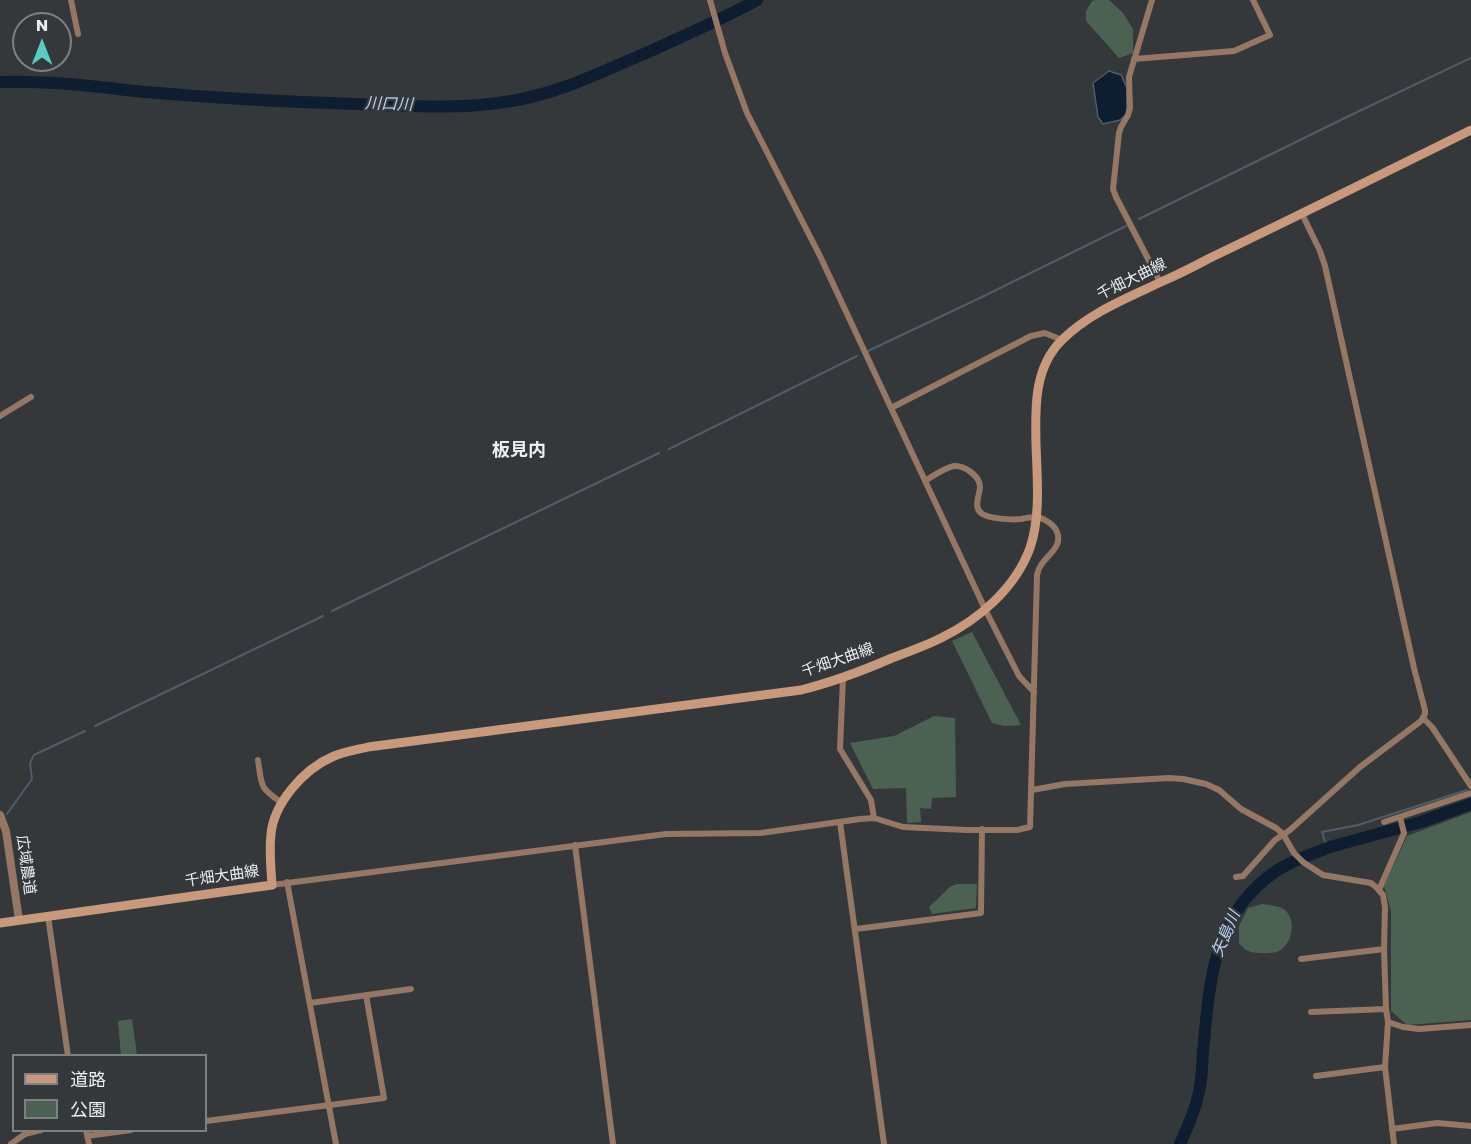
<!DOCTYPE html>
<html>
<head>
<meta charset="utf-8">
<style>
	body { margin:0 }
	#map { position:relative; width:1471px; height:1144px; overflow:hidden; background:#35383b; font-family:Poppins,"Noto Sans JP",sans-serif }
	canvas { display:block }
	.legend { position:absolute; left:12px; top:1054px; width:195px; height:78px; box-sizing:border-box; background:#35383b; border:2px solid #7e8183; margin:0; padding:8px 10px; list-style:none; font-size:18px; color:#eceef0 }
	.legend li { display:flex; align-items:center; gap:12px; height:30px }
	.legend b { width:30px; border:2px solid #7e8183 }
	.north { position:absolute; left:12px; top:12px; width:60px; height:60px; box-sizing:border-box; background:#35383b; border:2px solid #7e8183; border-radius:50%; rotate:0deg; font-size:16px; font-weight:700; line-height:24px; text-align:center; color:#eceef0 }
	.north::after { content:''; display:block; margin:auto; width:21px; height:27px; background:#56cec3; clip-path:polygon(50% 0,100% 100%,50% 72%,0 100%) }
</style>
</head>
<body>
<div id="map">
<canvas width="1471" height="1144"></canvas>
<ul class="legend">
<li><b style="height:8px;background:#c9997c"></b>道路</li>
<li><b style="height:16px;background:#4b6252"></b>公園</li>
</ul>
<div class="north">N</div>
</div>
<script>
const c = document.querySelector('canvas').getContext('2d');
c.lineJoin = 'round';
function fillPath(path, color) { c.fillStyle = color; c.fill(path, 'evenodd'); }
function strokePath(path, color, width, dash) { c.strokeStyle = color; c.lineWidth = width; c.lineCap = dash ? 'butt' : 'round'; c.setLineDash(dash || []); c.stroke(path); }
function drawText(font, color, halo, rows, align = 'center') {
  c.font = font + ' Poppins,"Noto Sans JP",sans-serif'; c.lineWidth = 4.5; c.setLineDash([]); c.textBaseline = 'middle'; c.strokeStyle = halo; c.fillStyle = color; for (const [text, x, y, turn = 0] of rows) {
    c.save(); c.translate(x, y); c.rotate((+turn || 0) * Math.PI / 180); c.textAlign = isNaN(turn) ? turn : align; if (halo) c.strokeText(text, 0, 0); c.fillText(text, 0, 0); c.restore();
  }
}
fillPath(new Path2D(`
	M1096 0H1109L1123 13 1133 29V53L1119 58 1086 21V11L1092 1Z
	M972 632 1021 725 1004 726 992 723 952 641Z
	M934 716 955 718 956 797 932 798 931 809 920 808 921 822 907 823 906 788 873 789 850 743 894 736Z
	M1471 812V1020L1407 1025 1391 1011V911L1384 886 1407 836Z
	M957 884H977L976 908 932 914 929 907 951 886Z
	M1262 904C1269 905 1280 906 1285 910 1296 920 1293 940 1282 949 1276 955 1253 954 1246 950 1243 948 1241 945 1239 943V926L1248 908Z
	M132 1019 137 1055H121L118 1021Z`), '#4b6252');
const water = new Path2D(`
	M1109 71 1121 75 1127 88V114L1120 120 1103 124 1098 117 1093 83Z`);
fillPath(water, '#0f1d31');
strokePath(water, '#515c6a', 1.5);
strokePath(new Path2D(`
	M1139 219 1353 114 1471 58
	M868 351 984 296 1128 225
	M669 449 857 356
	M332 611 659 453
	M95 726 323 616
	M7 814 32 779 30 763 34 755 85 731
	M1330 847 1325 842 1322 832 1358 825 1467 790`), '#515c6a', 2);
strokePath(new Path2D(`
	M0 82C48 80 97 87 145 92 215 98 286 102 357 104 408 106 460 110 511 101 556 94 597 74 639 56 679 38 719 21 757 0
	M1180 1144C1188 1127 1195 1111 1199 1092 1202 1079 1202 1065 1203 1051 1210 981 1212 915 1276 871 1289 862 1315 853 1330 847L1421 822 1471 804`), '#0f1d31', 12);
strokePath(new Path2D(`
	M71 0 78 34
	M710 0 725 53 747 113 820 256 985 609 1019 676 1034 692
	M1152 0 1129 77 1130 108 1128 115 1121 127 1119 133 1113 189 1116 197 1160 282
	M1134 59 1234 51 1270 35 1253 0
	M891 408 1031 336 1045 333 1062 340
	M0 416 31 397
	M843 678 840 749 871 800 874 818
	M1423 718 1432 727 1471 786
	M258 760C262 787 259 787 282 803
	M1032 790 1065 784 1169 778 1183 779 1206 784 1219 790 1241 809 1276 828 1283 834 1294 853 1303 862 1323 875 1371 883 1377 888 1383 895 1385 907 1384 949 1386 1009 1388 1022 1385 1067 1394 1144
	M840 822 884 1144
	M1384 822 1471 793
	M575 845 613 1144
	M1236 877 1243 876 1275 840 1290 830 1360 767 1421 721 1425 714V710L1414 668 1325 266 1320 251 1302 214
	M287 882 336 1144
	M272 885 666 834 761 833 860 819 874 818 903 827 967 830H1017L1030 827 1037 575C1038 573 1038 569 1040 567 1046 555 1063 548 1057 532 1054 524 1042 517 1035 517 1031 517 1026 518 1021 519 1012 520 988 519 981 513 973 507 980 494 980 487 980 476 964 465 954 466 944 468 933 476 925 481
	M1379 890 1404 833 1400 817
	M48 916 68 1056
	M856 929 981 913 982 829
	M1301 959 1384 949
	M310 1003 411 989
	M1311 1012 1386 1009
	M1388 1022 1403 1027 1419 1029 1471 1025
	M1316 1076 1385 1067
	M206 1121 384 1098 366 995
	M1392 1129 1437 1123 1471 1126
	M86 1130 89 1144
	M87 1136 131 1130
	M11 1144 25 1134 41 1130`), '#957764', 6);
strokePath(new Path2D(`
	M0 815 6 831 19 920`), '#957764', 8);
strokePath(new Path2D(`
	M0 923 272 885C271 868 269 851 271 834 274 803 304 769 332 757 343 752 356 750 368 747L801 690C833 682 862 671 892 658 908 652 925 646 941 638 978 620 1015 589 1030 548 1041 515 1037 478 1036 444 1035 408 1034 367 1062 340 1089 313 1127 298 1161 282 1177 275 1193 267 1208 259 1296 217 1384 173 1471 130`), '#c9997c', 9);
drawText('15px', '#eceef0', '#35383b', [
	["千畑大曲線",1132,280,-26],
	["千畑大曲線",838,661,-19],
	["広域農道",25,865,82],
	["千畑大曲線",222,877,-8]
]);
drawText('italic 16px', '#b9d2f8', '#35383b', [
	["川口川",389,105,2],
	["矢島川",1227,934,-67]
]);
drawText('bold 18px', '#eceef0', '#35383b', [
	["板見内",519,451]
]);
</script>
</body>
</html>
